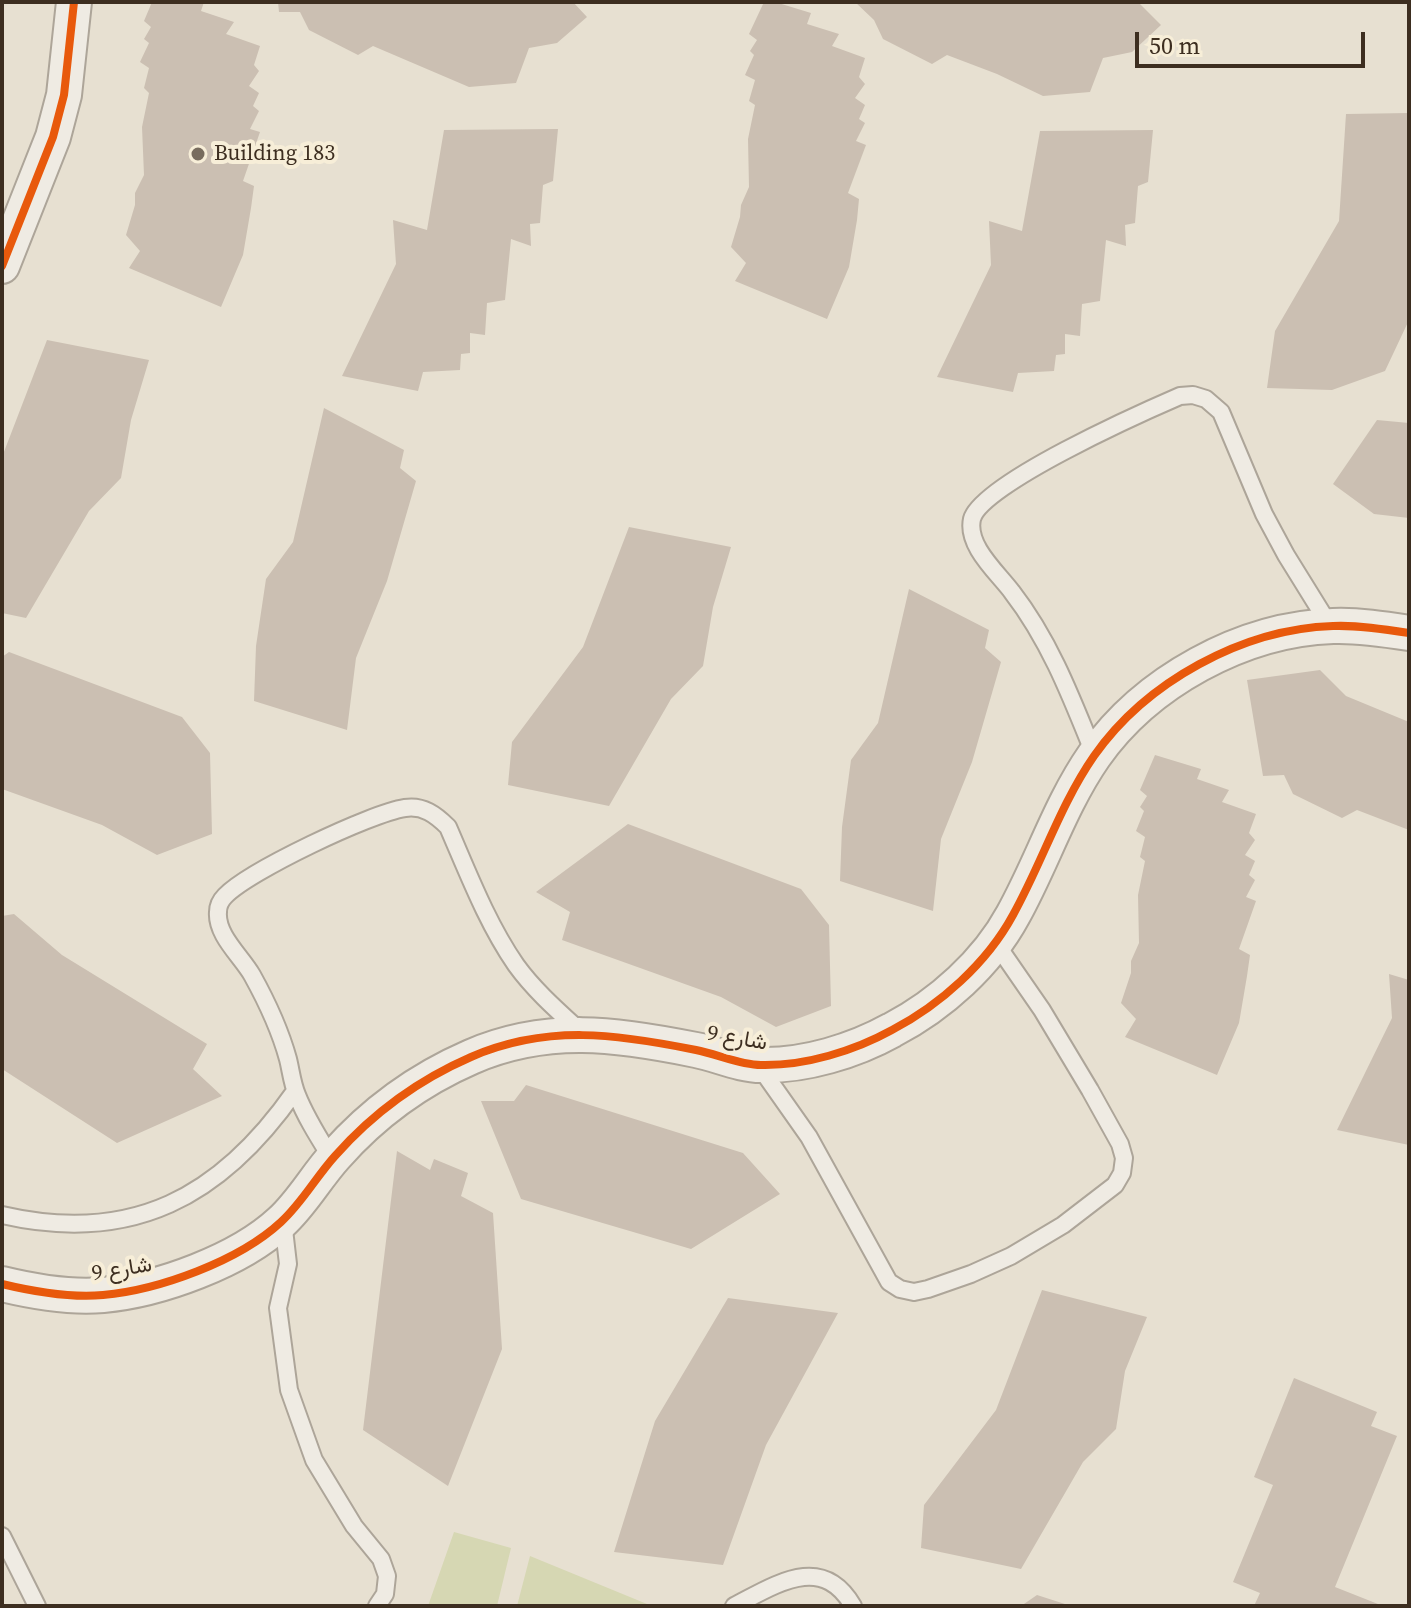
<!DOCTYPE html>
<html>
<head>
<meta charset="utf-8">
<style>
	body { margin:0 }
	#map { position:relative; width:1411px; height:1608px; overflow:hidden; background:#e7e0d1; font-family:"Source Serif 4",serif }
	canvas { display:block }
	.frame { position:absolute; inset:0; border:4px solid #3d2e20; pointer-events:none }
	.scale { position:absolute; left:1135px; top:32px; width:230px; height:36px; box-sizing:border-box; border:4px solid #3d2e20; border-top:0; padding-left:10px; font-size:24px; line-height:28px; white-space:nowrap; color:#3d2e20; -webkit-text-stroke:6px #f7eed8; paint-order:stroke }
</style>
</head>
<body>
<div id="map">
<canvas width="1411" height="1608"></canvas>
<div class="frame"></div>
<div class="scale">50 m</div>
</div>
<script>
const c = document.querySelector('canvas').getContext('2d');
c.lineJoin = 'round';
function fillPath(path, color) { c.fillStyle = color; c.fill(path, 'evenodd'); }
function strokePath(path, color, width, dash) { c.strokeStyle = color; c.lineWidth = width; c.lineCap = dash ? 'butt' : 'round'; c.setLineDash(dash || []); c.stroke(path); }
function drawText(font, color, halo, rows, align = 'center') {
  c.font = font + ' "Source Serif 4",Vazirmatn,serif'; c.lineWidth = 8; c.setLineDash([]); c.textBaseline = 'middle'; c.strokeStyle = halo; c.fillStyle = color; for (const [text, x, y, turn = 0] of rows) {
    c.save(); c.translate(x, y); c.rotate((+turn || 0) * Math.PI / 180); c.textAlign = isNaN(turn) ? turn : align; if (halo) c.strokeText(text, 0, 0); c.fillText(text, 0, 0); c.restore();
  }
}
fillPath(new Path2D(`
	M454 1532 511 1548 497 1606H428Z
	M530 1556 647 1604 517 1606Z`), '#d6d7b3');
fillPath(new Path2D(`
	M152 2H204L201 11 234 22 226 34 260 46 254 65 259 71 249 86 259 93 253 106 259 111 250 129 260 132 243 181 254 186 251 208 243 255 221 307 129 268 140 251 126 235 135 205V193L144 175 142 127 149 93 144 88 149 68 140 62 149 43 144 39 151 27 144 21Z
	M278 2H573L587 17 557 43 529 48 516 83 469 87 373 46 358 55 309 30 300 12H279Z
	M764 2H775L811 13 807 24 839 34 832 46 865 58 859 77 865 84 855 98 865 105 859 119 865 123 856 141 866 145 848 193 859 199 857 220 849 267 827 319 735 281 746 263 731 247 740 217 741 205 749 187 748 139 755 105 749 101 755 80 745 75 754 55 750 51 757 40 749 34Z
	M855 2H1138L1161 25 1132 52 1103 58 1090 92 1043 96 997 74 947 55 932 64 883 39 874 20Z
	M1409 113V320L1385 371 1332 390 1267 388 1275 331 1339 221 1346 114Z
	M558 129 553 181 543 185 540 223 530 224 531 246 511 239 505 300 487 303 485 335 470 333V353L461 354 460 370 423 372 418 391 342 376 396 264 393 220 427 230 444 130Z
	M1153 130 1148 182 1138 186 1135 223 1125 225 1126 246 1106 240 1100 301 1082 304 1080 336 1065 334V354L1056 355 1054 371 1018 373 1013 392 937 377 991 265 989 221 1022 231 1040 131Z
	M47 340 149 360 131 420 121 478 89 511 26 618 2 613V457Z
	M324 408 404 450 400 468 416 481 387 581 356 658 347 730 254 701 256 646 266 579 293 542Z
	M1377 420 1409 423V518L1374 514 1333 484Z
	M629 527 731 547 713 607 703 666 671 699 609 806 508 785 512 742 583 647Z
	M909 589 989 630 985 648 1001 662 972 762 941 839 933 911 840 881 842 827 851 760 878 723Z
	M9 652 182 717 210 753 212 834 157 855 102 825 2 789V657Z
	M1320 670 1346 696 1409 722V830L1357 810 1342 818 1293 794 1284 775 1263 776 1247 680Z
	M1155 755 1201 769 1197 779 1229 790 1222 802 1256 814 1249 833 1255 840 1245 855 1255 861 1249 875 1255 880 1246 897 1256 901 1239 949 1250 955 1247 976 1239 1023 1217 1075 1125 1037 1136 1019 1121 1003 1131 973V961L1139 943 1138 895 1145 861 1140 857 1145 837 1136 831 1144 811 1140 807 1147 796 1140 790Z
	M628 824 801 889 829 925 831 1006 776 1027 721 997 562 940 570 912 536 892Z
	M14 914 62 955 207 1044 193 1069 222 1096 117 1143 2 1069V916Z
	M1389 974 1409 980V1145L1337 1130 1392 1018Z
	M526 1085 743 1153 780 1194 691 1249 521 1199 481 1101H514Z
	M397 1151 430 1170 434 1159 468 1173 461 1196 493 1213 502 1349 448 1486 363 1430Z
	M1042 1290 1147 1317 1125 1371 1116 1429 1083 1462 1021 1569 921 1548 924 1505 996 1410Z
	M728 1298 838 1313 766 1445 723 1565 614 1552 655 1421Z
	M1294 1378 1377 1412 1371 1426 1397 1436 1335 1587 1383 1606H1254L1260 1593 1233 1582 1273 1485 1254 1477Z
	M1037 1595 1068 1605V1606H1021Z`), '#cbbfb2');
const lane = new Path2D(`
	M1095 756C1072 699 1050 641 1012 592 998 573 966 546 972 519 981 484 1143 412 1180 396L1193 395 1206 399 1221 412 1264 514 1286 555 1330 626
	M759 1066 809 1137 889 1282 900 1289 914 1292 928 1289 971 1274 1011 1256 1063 1225 1115 1185 1122 1173 1124 1158 1120 1144 1090 1090 1042 1010 995 942
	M332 1159C319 1138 306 1118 297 1095 292 1083 291 1071 288 1059 280 1030 267 1002 252 975 241 956 216 935 218 912 218 906 221 900 225 896 249 871 371 813 405 808 423 805 436 815 448 827 468 873 487 923 516 965 534 990 558 1011 581 1032
	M2 1215C132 1245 221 1197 295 1091
	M283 1221 288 1264 278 1308 289 1390 314 1460 354 1526 381 1559 387 1576 385 1594 377 1606
	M2 1536 37 1606
	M734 1606C777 1584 822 1553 853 1606`);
const street = new Path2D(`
	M2 266 53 137 64 95 74 2
	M2 1284C35 1292 69 1298 103 1295 159 1290 239 1261 281 1222 302 1203 316 1177 335 1156 373 1113 418 1080 471 1057 547 1024 617 1034 696 1050 717 1054 740 1065 761 1065 805 1066 854 1051 892 1030 940 1005 987 963 1013 915 1042 863 1060 805 1094 756 1146 682 1242 629 1333 626 1358 625 1384 629 1409 633`);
strokePath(lane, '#ada599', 20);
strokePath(street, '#ada599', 38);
strokePath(lane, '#efebe3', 16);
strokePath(street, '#efebe3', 34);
strokePath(new Path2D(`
	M2 266 53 137 64 95 74 2
	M2 1284C35 1292 69 1298 103 1295 159 1290 239 1261 281 1222 302 1203 316 1177 335 1156 373 1113 418 1080 471 1057 547 1024 617 1034 696 1050 717 1054 740 1065 761 1065 805 1066 854 1051 892 1030 940 1005 987 963 1013 915 1042 863 1060 805 1094 756 1146 682 1242 629 1333 626 1358 625 1384 629 1409 633`), '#e8590c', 8);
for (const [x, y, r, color] of [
	[198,154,8,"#786c5e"]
]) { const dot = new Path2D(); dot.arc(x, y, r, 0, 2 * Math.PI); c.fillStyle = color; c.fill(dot); strokePath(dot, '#f7eed8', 3); }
drawText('22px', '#3d2e20', '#f7eed8', [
	["Building 183",214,154]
], 'left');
drawText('22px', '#3d2e20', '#f7eed8', [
	["شارع 9",737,1039,10],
	["شارع 9",122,1270,-9]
]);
</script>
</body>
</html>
